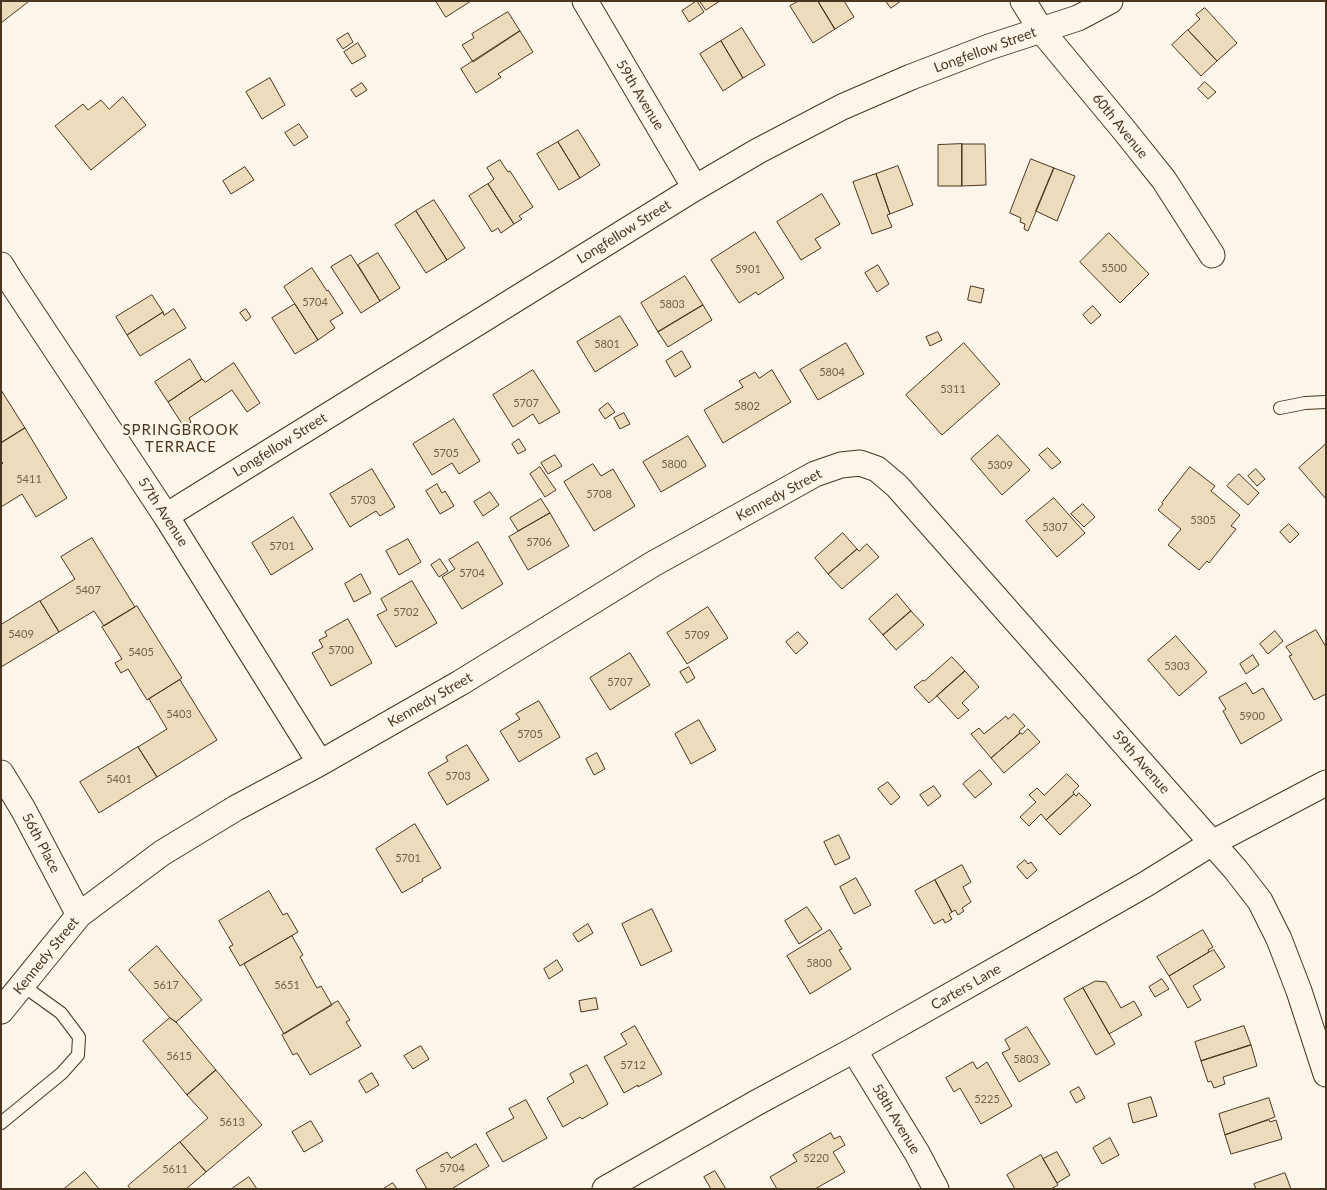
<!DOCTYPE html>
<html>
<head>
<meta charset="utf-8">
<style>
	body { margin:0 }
	#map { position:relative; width:1327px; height:1190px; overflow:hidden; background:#fbf6e9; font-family:Lato,sans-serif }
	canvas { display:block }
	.frame { position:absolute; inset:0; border:2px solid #4a3520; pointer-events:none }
</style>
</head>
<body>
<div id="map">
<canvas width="1327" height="1190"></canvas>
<div class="frame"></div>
</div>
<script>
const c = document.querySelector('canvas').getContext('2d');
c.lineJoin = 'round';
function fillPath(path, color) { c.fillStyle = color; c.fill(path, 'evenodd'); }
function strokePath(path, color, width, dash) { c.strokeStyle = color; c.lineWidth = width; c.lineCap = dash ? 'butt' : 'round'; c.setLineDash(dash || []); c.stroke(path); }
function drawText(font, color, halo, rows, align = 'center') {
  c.font = font + ' Lato,sans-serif'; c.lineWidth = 4; c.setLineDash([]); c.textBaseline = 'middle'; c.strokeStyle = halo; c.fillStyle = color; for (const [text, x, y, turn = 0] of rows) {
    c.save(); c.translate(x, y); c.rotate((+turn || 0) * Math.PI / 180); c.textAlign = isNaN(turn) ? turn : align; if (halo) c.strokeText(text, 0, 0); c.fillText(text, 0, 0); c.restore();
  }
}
const building = new Path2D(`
	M1 1H28V2L1 23Z
	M436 1H471L446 17Z
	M697 1 704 12 689 22 682 11Z
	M700 1H720L706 10Z
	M799 1H818L835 29 813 43 790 6Z
	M818 1H844L854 17 835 29Z
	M886 1H901L891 8Z
	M1205 8 1237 43 1217 61 1188 30 1200 19 1196 15Z
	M508 12 520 31 473 62 462 45 474 38 472 34Z
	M742 28 765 65 743 78 721 41Z
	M1188 30 1217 61 1201 76 1172 45Z
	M520 31 533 52 498 74 501 77 476 93 461 69Z
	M348 33 353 42 343 49 337 40Z
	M721 41 743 78 723 91 700 54Z
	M358 43 366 56 352 64 344 52Z
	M270 78 285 105 262 119 246 92Z
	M1205 82 1216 92 1208 99 1198 89Z
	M362 83 367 90 356 97 351 90Z
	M123 97 146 125 91 170 55 126 83 104 88 110 101 100 109 109Z
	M299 124 308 137 294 146 285 133Z
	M578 130 600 165 580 178 558 142Z
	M558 142 580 178 559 190 537 154Z
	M962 144H985L986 185 962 186Z
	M962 144V186H938V145Z
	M1031 159 1054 168 1028 231 1024 229 1025 224 1020 222 1021 218 1010 213Z
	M500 160 508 172 510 171 533 207 519 216 522 219 514 224 488 184 494 179 487 168Z
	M898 166 913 205 890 214 876 174Z
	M245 167 254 180 231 194 223 181Z
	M1054 168 1075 176 1057 221 1036 211Z
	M876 174 890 214 887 215 892 227 872 234 853 182Z
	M488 184 514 224 501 233 498 228 492 232 469 196Z
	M822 194 840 224 815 239 821 248 801 260 777 222Z
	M434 200 465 248 447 260 416 211Z
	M416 211 447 260 426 273 395 225Z
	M755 232 784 278 758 295 756 292 739 303 711 260Z
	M1109 233 1149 274 1120 303 1080 262Z
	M378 253 400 288 380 301 358 265Z
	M351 255 380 301 361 313 331 267Z
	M878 265 889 284 877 292 865 273Z
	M312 268 327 291 328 290 343 313 330 321 335 328 318 340 284 287Z
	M685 276 703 305 658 332 641 303Z
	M971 286 984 289 981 303 968 300Z
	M152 295 163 312 127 335 116 317Z
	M295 304 318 340 295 354 272 318Z
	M703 305 712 320 668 347 658 332Z
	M1093 306 1101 315 1091 324 1083 315Z
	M174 309 186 328 140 356 127 335 163 312 164 315Z
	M246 309 251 317 246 321 240 313Z
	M620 316 638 345 595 372 577 342Z
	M938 332 942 340 930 346 926 337Z
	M846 343 864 374 818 400 800 370Z
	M964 343 1000 384 942 435 906 395Z
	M682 351 691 367 675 377 666 361Z
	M190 359 202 379 168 402 155 382Z
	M234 363 260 403 247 412 232 390 189 418 191 422 184 427 168 402 202 379 205 382Z
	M533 370 560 412 539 424 533 414 513 427 493 395Z
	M772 370 791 402 723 443 704 410 743 387 739 381 755 372 759 378Z
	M1 390 25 428 1 443Z
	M608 403 615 412 605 419 599 410Z
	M624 413 630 424 620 429 614 418Z
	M454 419 480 461 459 474 452 463 432 475 413 444Z
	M25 428 67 498 36 517 22 494 1 507V464L3 463 1 461V443Z
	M998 435 1030 470 1002 495 971 459Z
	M688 436 706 466 661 492 643 462Z
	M519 439 526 450 518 454 512 444Z
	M1326 444V499L1299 468Z
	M1048 448 1061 462 1052 469 1039 455Z
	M555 455 562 466 548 474 541 463Z
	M593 464 601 476 613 469 635 506 594 531 564 482Z
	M540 467 556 490 545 497 530 474Z
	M1190 467 1215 486 1211 491 1240 515 1231 526 1236 529 1209 563 1207 561 1199 570 1168 545 1181 529 1158 510 1163 504 1162 503Z
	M372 469 395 507 380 516 376 511 350 527 330 494Z
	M1256 469 1265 479 1257 486 1248 476Z
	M1239 474 1259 493 1248 505 1227 486Z
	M437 484 442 493 445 491 454 506 440 514 426 491Z
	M490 492 499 505 483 516 474 502Z
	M1054 498 1085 533 1057 557 1026 521Z
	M541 499 550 513 518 531 510 518Z
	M1083 504 1095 517 1084 527 1071 514Z
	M550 513 569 546 528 570 509 537Z
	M293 517 313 549 271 575 252 543Z
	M1289 524 1299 534 1290 543 1280 532Z
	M843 533 857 549 828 574 815 558Z
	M92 538 135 607 104 626 94 611 59 632 40 601 75 579 61 557Z
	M408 539 421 562 399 575 386 551Z
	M478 542 503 584 462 609 442 577 455 569 449 560Z
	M867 544 879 557 842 589 828 574 857 549 859 551Z
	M440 559 448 571 439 577 431 565Z
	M361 574 371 593 354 602 345 584Z
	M412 581 437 623 396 647 377 615 387 610 381 599Z
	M897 594 911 611 883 635 869 619Z
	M40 601 59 632 1 667V625Z
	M137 606 182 678 147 700 128 669 121 673 115 663 122 659 102 627Z
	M708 607 728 638 687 664 667 633Z
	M911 611 924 625 896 650 883 635Z
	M348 619 372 663 331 686 312 653 323 647 319 640 327 636 325 632Z
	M1316 630 1326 647V694L1314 700 1289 656 1292 655 1286 647Z
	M1275 631 1283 641 1268 654 1260 644Z
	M798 632 808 643 796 654 786 642Z
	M1176 636 1207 672 1179 696 1148 660Z
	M630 653 650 685 610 710 590 678Z
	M1253 655 1259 665 1246 674 1240 664Z
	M952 657 965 671 929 703 914 687 923 680 924 681Z
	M689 667 695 678 687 683 680 672Z
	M965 671 979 687 962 703 969 710 958 719 937 696Z
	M180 680 217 740 157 777 138 747 167 729 149 699Z
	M1246 683 1253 694 1263 688 1282 720 1241 744 1223 711 1226 709 1219 698Z
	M539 701 560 737 519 762 500 731 520 719 516 714Z
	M1014 714 1025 726 1019 731 1020 733 991 758 971 734 979 728 984 734 1006 716 1008 719Z
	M699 720 716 750 691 764 675 734Z
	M1028 729 1040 742 1004 773 991 758 1020 733 1022 734Z
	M467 745 489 780 447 805 428 773 448 761 446 757Z
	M138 747 157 777 99 813 80 782Z
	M597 753 605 769 594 775 586 759Z
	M980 770 992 784 975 798 963 784Z
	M1067 774 1079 786 1073 792 1074 794 1046 820 1041 814 1029 826 1020 817 1036 802 1029 795 1037 788 1044 795Z
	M888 782 900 797 891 805 878 789Z
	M934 786 941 796 928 806 920 795Z
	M1079 793 1091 805 1060 835 1046 820 1074 794 1076 796Z
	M415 824 441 868 422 879 423 881 402 893 376 849Z
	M839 835 850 858 835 865 824 842Z
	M1025 860 1028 864 1031 862 1037 870 1027 879 1017 867Z
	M962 865 971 882 963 887 971 902 962 908 964 911 958 915 955 910 952 912 935 880Z
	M856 878 871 905 854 914 840 887Z
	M935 880 952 912 949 914 952 919 945 923 943 919 934 924 915 891Z
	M269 891 283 915 287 913 298 932 240 966 229 947 233 945 219 921Z
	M807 907 822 929 799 944 785 921Z
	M652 909 672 951 641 966 622 924Z
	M588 924 593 933 578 942 573 934Z
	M830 930 842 949 839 950 851 969 810 994 787 956Z
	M1203 930 1213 947 1208 950 1209 952 1169 976 1157 957Z
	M292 936 303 955 300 957 317 988 321 986 332 1005 284 1034 244 964Z
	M157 946 202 1000 176 1022 170 1018 129 970Z
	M1214 950 1225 967 1193 986 1201 1000 1188 1008 1169 976 1209 952Z
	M557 960 563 970 549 979 544 969Z
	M1162 979 1169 989 1155 997 1149 987Z
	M1096 981 1106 982 1121 1008 1134 1001 1142 1015 1109 1034 1083 988Z
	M1083 988 1115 1044 1096 1055 1064 999Z
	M596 998 598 1009 581 1012 579 1001Z
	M338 1001 350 1020 346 1022 361 1046 310 1075 297 1053 293 1055 282 1035Z
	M170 1018 176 1022 216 1070 187 1095 143 1041Z
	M635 1026 662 1074 638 1087V1085L624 1093 604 1057 627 1044 621 1034Z
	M1244 1026 1251 1045 1201 1061 1195 1042Z
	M1027 1027 1050 1064 1019 1082 1002 1053 1010 1049 1005 1040Z
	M1251 1045 1257 1066 1223 1077 1225 1084 1214 1088 1211 1081 1208 1082 1201 1061Z
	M421 1046 429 1059 413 1069 404 1056Z
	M973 1062 977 1069 987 1062 1012 1106 981 1124 960 1088 954 1092 946 1078Z
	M587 1065 608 1104 582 1119 580 1117 563 1127 547 1098 574 1082 570 1074Z
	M216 1070 262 1125 206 1172 180 1142 208 1118 187 1095Z
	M372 1073 379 1085 366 1093 359 1081Z
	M1079 1087 1085 1098 1076 1103 1070 1092Z
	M1151 1097 1157 1116 1133 1123 1128 1104Z
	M1269 1098 1275 1117 1225 1135 1219 1114Z
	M526 1100 547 1138 503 1162 486 1133 514 1118 509 1109Z
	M1269 1120 1270 1122 1276 1120 1282 1139 1231 1154 1225 1135Z
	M311 1121 323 1141 304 1152 292 1132Z
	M831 1133 834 1139 840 1136 845 1145 833 1152 845 1172 815 1189H777L770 1177 797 1161 793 1155Z
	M1110 1138 1119 1155 1102 1164 1093 1148Z
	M180 1142 206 1172 186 1189H131L128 1186Z
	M476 1144 489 1166 453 1188V1189H427L416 1170 447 1152 451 1158Z
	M1057 1152 1070 1175 1057 1183 1043 1159Z
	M1041 1155 1058 1185 1051 1189H1015L1007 1175Z
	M715 1171 726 1189H711L704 1177Z
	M85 1172 99 1189H64Z
	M1285 1173 1291 1189H1256L1254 1184Z
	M249 1177 257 1189H234L233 1188Z
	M393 1183 397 1189H383Z`);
fillPath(building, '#ecdcbc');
strokePath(building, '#4a3520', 1);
const lane = new Path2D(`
	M1280 408 1305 403 1326 402
	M1 1123 62 1073 78 1055 79 1037 61 1013 22 985`);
const street = new Path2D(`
	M585 1 695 188
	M1023 1 1041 30 1124 130 1164 180 1212 255
	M1 265 12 283 166 516 320 763
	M166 516 695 188 758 151 842 107 911 77 989 47 1078 18 1110 1
	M1 773 23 809 79 915
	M1 1011 79 915 162 853 236 808 320 763 460 683 653 564 815 474 841 465 860 463 877 469 897 486 1236 870 1260 901 1279 939 1299 991 1326 1074
	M854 1050 917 1153 936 1189
	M605 1189 756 1103 854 1050 1032 949 1146 884 1212 843 1326 783`);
strokePath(lane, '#4a3520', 14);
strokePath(street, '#4a3520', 27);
strokePath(lane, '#fbf6e9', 12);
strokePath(street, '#fbf6e9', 25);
drawText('11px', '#725f47', null, [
	["5500",1114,268],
	["5901",748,269],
	["5704",315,302],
	["5803",672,304],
	["5801",607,344],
	["5804",832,372],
	["5311",953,389],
	["5707",526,403],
	["5802",747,406],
	["5705",446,453],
	["5800",674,464],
	["5309",1000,465],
	["5411",29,479],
	["5708",599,494],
	["5703",363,500],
	["5305",1203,520],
	["5307",1055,527],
	["5706",539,542],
	["5701",282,546],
	["5704",472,573],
	["5407",88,590],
	["5702",406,612],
	["5409",21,634],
	["5709",697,635],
	["5700",341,650],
	["5405",141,652],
	["5303",1177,666],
	["5707",620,682],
	["5403",179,714],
	["5900",1252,716],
	["5705",530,734],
	["5703",458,776],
	["5401",119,779],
	["5701",408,858],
	["5800",819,963],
	["5617",166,985],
	["5651",287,985],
	["5615",179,1056],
	["5803",1026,1059],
	["5712",633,1065],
	["5225",987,1099],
	["5613",232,1122],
	["5220",816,1158],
	["5704",452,1168],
	["5611",175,1169]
]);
drawText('14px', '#4a3520', '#fbf6e9', [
	["Longfellow Street",985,50,-20],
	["59th Avenue",640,95,59],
	["60th Avenue",1120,126,51],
	["Longfellow Street",624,232,-32],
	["Longfellow Street",280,445,-32],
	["Kennedy Street",779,495,-28],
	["57th Avenue",163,512,57],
	["Kennedy Street",430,700,-30],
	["59th Avenue",1141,762,49],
	["56th Place",41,843,62],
	["Kennedy Street",46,956,-51],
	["Carters Lane",966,987,-30],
	["58th Avenue",896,1119,59]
]);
c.letterSpacing = '1px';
drawText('15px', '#4a3520', '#fbf6e9', [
	["SPRINGBROOK",181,430],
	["TERRACE",181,447]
]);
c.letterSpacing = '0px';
</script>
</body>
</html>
